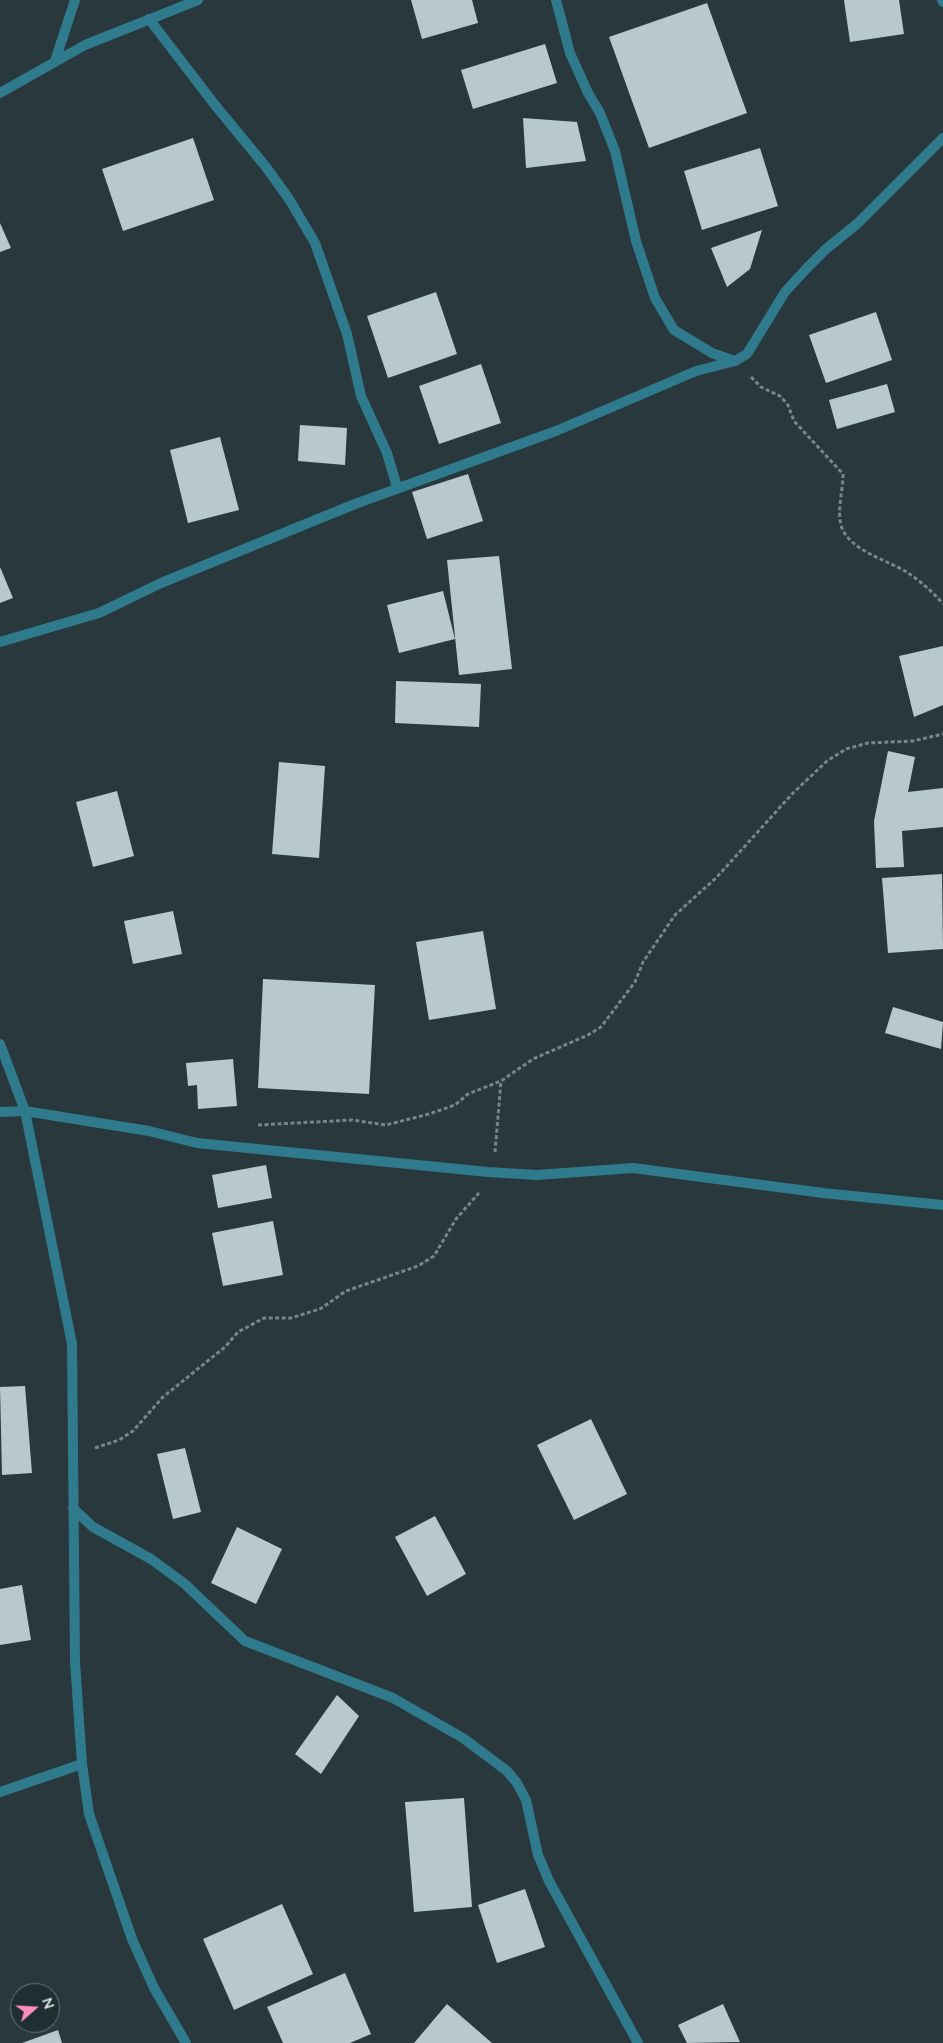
<!DOCTYPE html>
<html>
<head>
<meta charset="utf-8">
<style>
	body { margin:0 }
	#map { position:relative; width:943px; height:2043px; overflow:hidden; background:#29383c; font-family:Lato,sans-serif }
	canvas { display:block }
	.north { position:absolute; left:10px; top:1983px; width:50px; height:50px; box-sizing:border-box; background:#1f2e31; border:1px solid #6b777a; border-radius:50%; rotate:71deg; font-size:14px; font-weight:700; line-height:20px; text-align:center; color:#dce5e8 }
	.north::after { content:''; display:block; margin:auto; width:18px; height:22px; background:#fe8ebb; clip-path:polygon(50% 0,100% 100%,50% 72%,0 100%) }
</style>
</head>
<body>
<div id="map">
<canvas width="943" height="2043"></canvas>
<div class="north">N</div>
</div>
<script>
const c = document.querySelector('canvas').getContext('2d');
c.lineJoin = 'round';
function fillPath(path, color) { c.fillStyle = color; c.fill(path, 'evenodd'); }
function strokePath(path, color, width, dash) { c.strokeStyle = color; c.lineWidth = width; c.lineCap = dash ? 'butt' : 'round'; c.setLineDash(dash || []); c.stroke(path); }
fillPath(new Path2D(`
	M411 0H472L478 23 422 39Z
	M844 0H899L904 34 850 42Z
	M707 3 747 113 649 148 609 37Z
	M545 44 557 83 473 109 461 70Z
	M523 118 577 122 586 161 526 168Z
	M193 138 214 200 123 231 102 169Z
	M760 148 778 206 702 230 684 171Z
	M0 223 11 248 0 252Z
	M762 230 750 269 727 287 711 248Z
	M436 292 457 354 388 378 367 316Z
	M876 312 892 360 826 383 809 335Z
	M481 364 501 423 439 444 419 386Z
	M887 384 895 412 837 429 829 400Z
	M300 425 347 428 345 465 298 461Z
	M220 437 239 510 188 523 170 450Z
	M468 474 483 521 427 539 412 492Z
	M499 556 512 669 459 675 447 560Z
	M0 567 13 598 0 603Z
	M443 591 455 639 399 653 387 605Z
	M943 646V705L914 717 899 656Z
	M396 681 481 684 479 727 395 723Z
	M888 751 915 757 908 792 943 788V827L902 831 904 867 876 868 874 821Z
	M279 762 325 766 319 858 272 854Z
	M117 791 134 856 93 867 76 802Z
	M942 874 943 949 888 953 882 878Z
	M173 911 182 954 133 964 124 921Z
	M483 931 496 1009 429 1020 416 942Z
	M263 979 375 985 369 1094 258 1088Z
	M893 1007 943 1022 941 1049 885 1033Z
	M233 1059 237 1106 198 1109 197 1085 188 1086 186 1063Z
	M266 1165 272 1198 218 1208 212 1175Z
	M273 1221 283 1275 223 1286 212 1233Z
	M25 1386 32 1473 2 1475 0 1387Z
	M591 1419 627 1494 574 1520 537 1445Z
	M185 1448 201 1512 173 1519 157 1454Z
	M435 1516 466 1574 427 1596 395 1537Z
	M237 1527 282 1549 256 1604 211 1583Z
	M22 1585 31 1640 0 1645V1589Z
	M337 1695 359 1716 321 1774 295 1754Z
	M464 1798 472 1907 414 1912 405 1802Z
	M525 1889 545 1947 497 1963 478 1905Z
	M282 1904 313 1974 234 2010 203 1939Z
	M345 1973 371 2034 350 2043H283L267 2007Z
	M447 2004 492 2043H414Z
	M723 2004 740 2042 687 2043 678 2025Z
	M58 2030 62 2043H22Z`), '#b7c9ce');
strokePath(new Path2D(`
	M751 377 761 387 780 396 788 405 794 421 843 474C843 491 837 509 841 525 847 549 886 560 905 571 919 580 933 592 943 604
	M258 1125 352 1120 386 1125 429 1114 455 1105 468 1094 501 1081 533 1059 588 1035 601 1027 635 982 643 962 675 915 717 877 792 794 827 761 846 749 868 743 913 741 943 734
	M495 1152 501 1081
	M95 1448 119 1440 133 1431 163 1397 225 1347 238 1332 264 1318H291L320 1309 346 1291 418 1266 434 1256 456 1219 479 1193`), '#798689', 3, [4, 2.5]);
strokePath(new Path2D(`
	M556 0 570 53 588 93 600 113 615 151 636 241 655 298 674 330 712 353 735 361
	M942 0 943 2
	M149 19 215 105 266 167 289 199 315 243 347 334 361 396 387 453 397 487
	M55 61 75 0
	M0 93 85 45 198 0
	M0 642 99 613 161 583 355 504 556 431 696 371 735 361 747 354 785 292 806 269 826 249 858 223 943 138
	M0 1044 25 1111 72 1344 75 1662 82 1764 89 1814 132 1939 154 1988 186 2043
	M0 1112 25 1111 149 1131 197 1143 488 1172 537 1175 633 1168 823 1193 943 1205
	M73 1508 93 1527 151 1559 185 1584 245 1641 393 1698 463 1738 507 1771 517 1783 526 1800 538 1855 549 1881 638 2043
	M0 1792 82 1764`), '#2f7b8d', 10);
</script>
</body>
</html>
